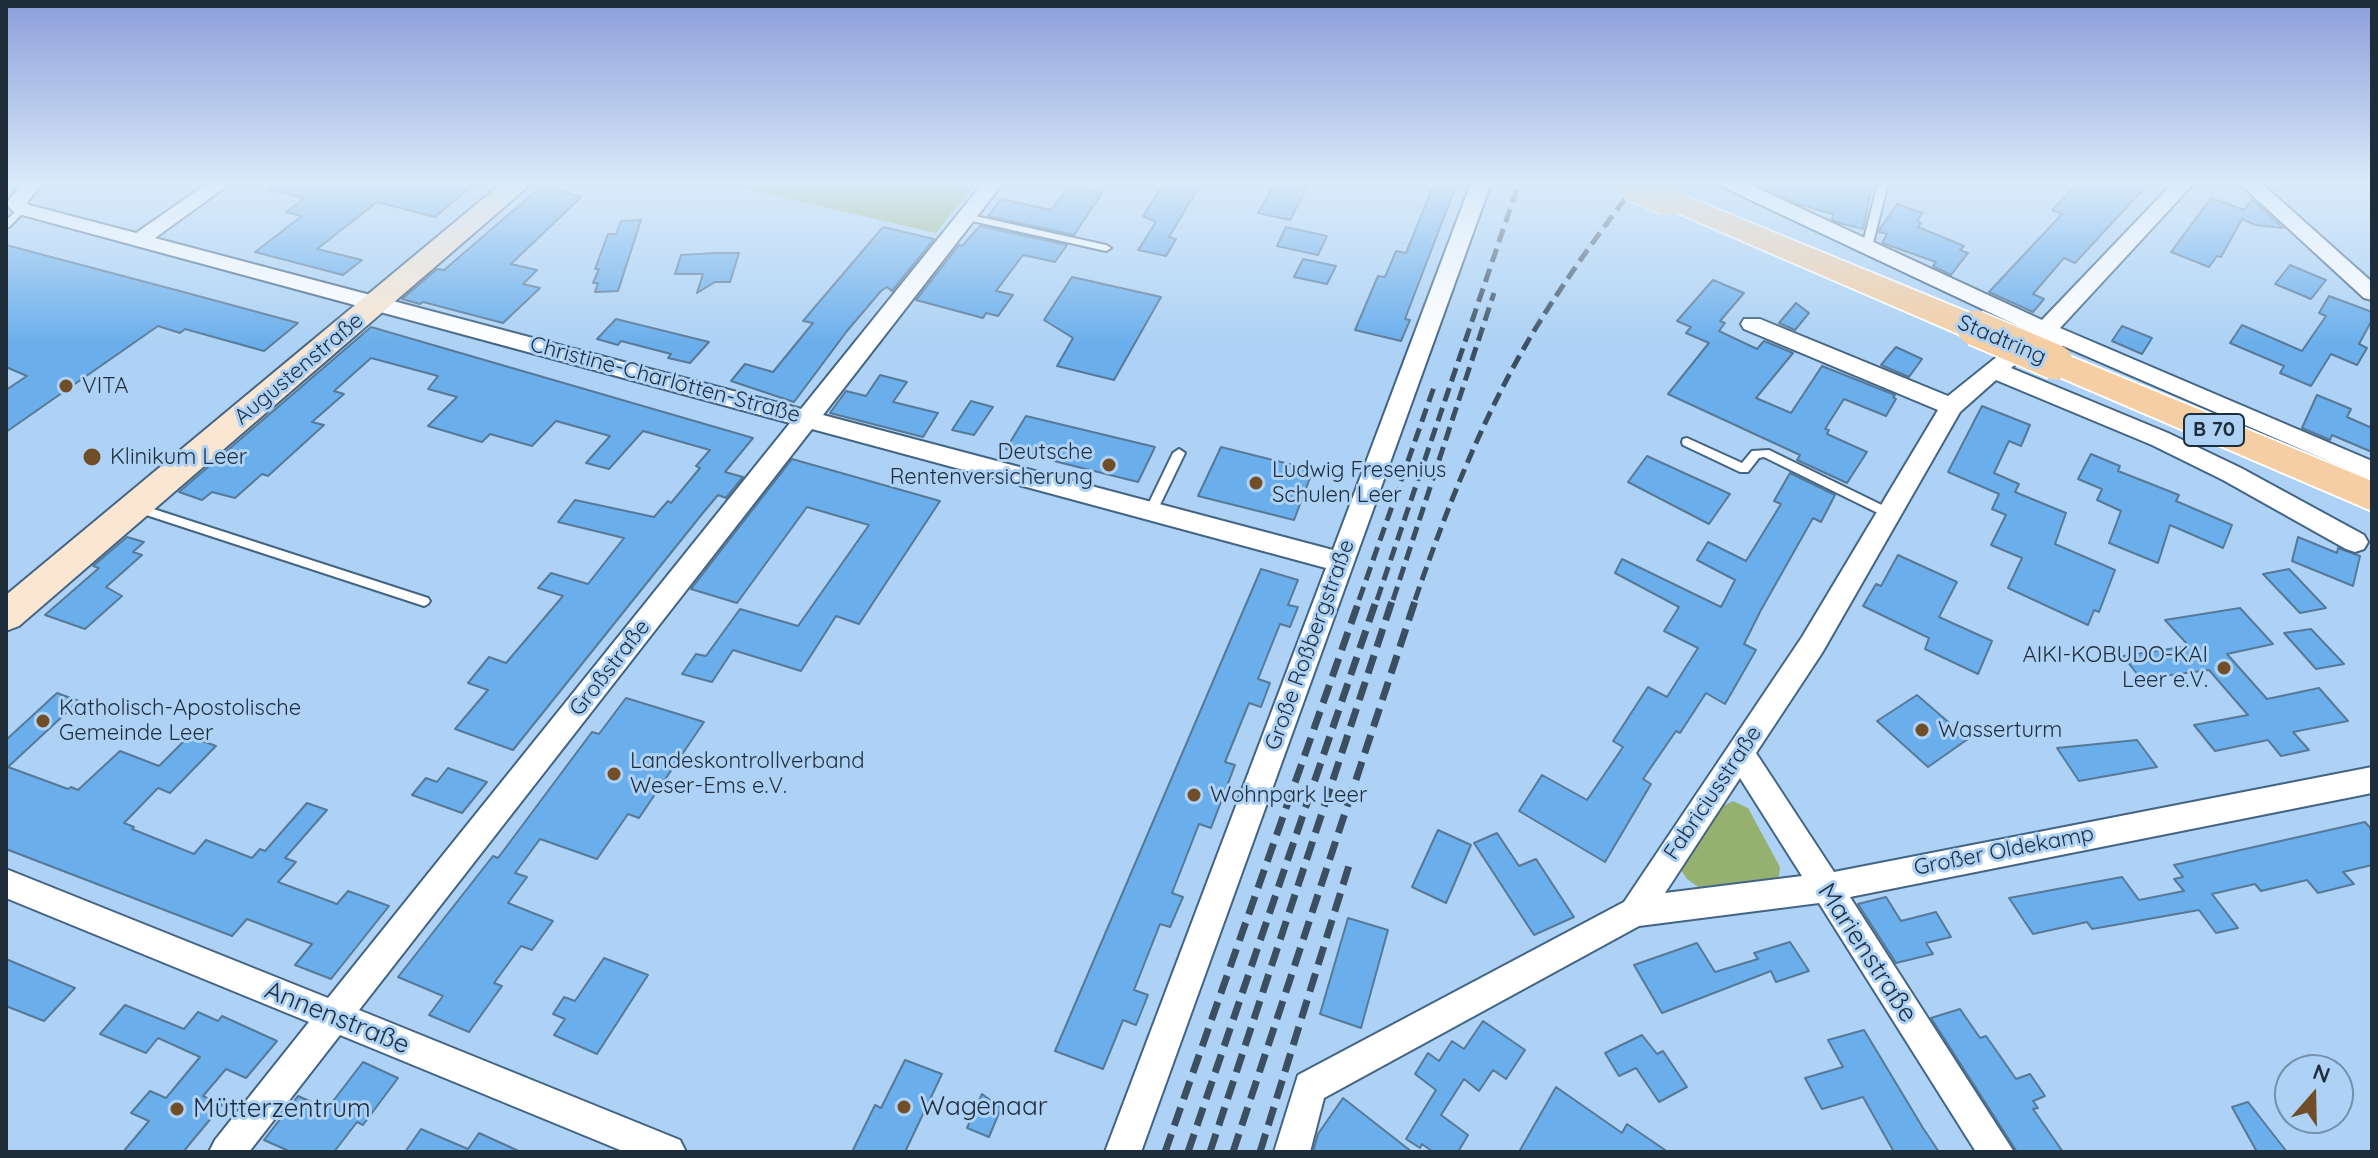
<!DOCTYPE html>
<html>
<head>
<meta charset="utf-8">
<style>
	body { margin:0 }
	#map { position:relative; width:2378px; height:1158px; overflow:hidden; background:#add2f5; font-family:Quicksand,sans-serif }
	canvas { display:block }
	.frame { position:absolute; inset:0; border:8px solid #1f2d3b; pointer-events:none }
	.north { position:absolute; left:2274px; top:1054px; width:80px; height:80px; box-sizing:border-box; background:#add2f5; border:2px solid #7490ab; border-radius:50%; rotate:20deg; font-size:22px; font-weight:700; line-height:32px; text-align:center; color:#1f2d3b }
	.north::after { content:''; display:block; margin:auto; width:28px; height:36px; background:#714e27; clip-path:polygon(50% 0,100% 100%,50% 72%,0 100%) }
</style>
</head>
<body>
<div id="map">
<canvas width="2378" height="1158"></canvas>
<div class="frame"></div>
<div class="north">N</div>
</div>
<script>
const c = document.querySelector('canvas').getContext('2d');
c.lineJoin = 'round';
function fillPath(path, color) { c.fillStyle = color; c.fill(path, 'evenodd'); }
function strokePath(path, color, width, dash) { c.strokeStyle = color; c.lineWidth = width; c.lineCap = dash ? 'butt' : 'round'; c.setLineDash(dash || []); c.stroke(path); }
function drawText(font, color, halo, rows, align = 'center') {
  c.font = font + ' Quicksand,sans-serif'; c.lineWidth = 6; c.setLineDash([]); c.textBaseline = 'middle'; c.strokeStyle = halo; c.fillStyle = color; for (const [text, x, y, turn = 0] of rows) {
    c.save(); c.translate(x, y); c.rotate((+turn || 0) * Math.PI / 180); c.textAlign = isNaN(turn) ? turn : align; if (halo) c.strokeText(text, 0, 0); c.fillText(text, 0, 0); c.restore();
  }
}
fillPath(new Path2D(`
	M718 183H976L936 233Z
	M1733 801 1748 808 1780 867 1779 876 1773 882 1701 889 1687 879 1679 867 1723 806Z`), '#96b16f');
const building = new Path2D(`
	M271 183H476L435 217 377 202 317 249 362 260 343 275 255 252 302 216 286 212 305 198 270 190Z
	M1164 183H1201L1169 237 1176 239 1166 256 1138 250 1156 222 1143 216Z
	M1275 183H1309L1290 220 1258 213Z
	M1753 183H1860L1872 186 1863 229 1839 223 1832 220 1833 214 1801 205Z
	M2079 183H2149L2075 263 2064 258 2033 294 2044 299 2033 312 1989 292 2062 214 2052 210Z
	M1434 184 1455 188 1405 319 1410 320 1401 341 1355 330 1378 276 1385 277 1396 251 1406 253Z
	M543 185 581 197 511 264 537 270 523 284 540 288 503 323 423 302 420 304 402 299 437 269 444 270Z
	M1070 186 1102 193 1074 235 988 216 1001 199 1051 210Z
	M2211 198 2244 210 2252 199 2283 228 2255 225 2242 219 2221 257 2217 256 2209 267 2171 252Z
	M1897 204 1923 213 1917 221 1921 223 1918 227 1964 246 1960 250 1968 253 1951 275 1933 266 1936 262 1882 243 1887 234 1879 232 1880 229Z
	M641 220 618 291 595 292 598 283H593L599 269H595L608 234H616L621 221Z
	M980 226 1067 245 1055 262 1023 255 996 291 1013 295 998 316 986 313 983 318 916 300 959 245 962 246Z
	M883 227 934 239 892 291 887 287 881 291 847 331 794 402 731 381 745 364 773 372 813 323 803 321Z
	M1286 227 1327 236 1318 255 1277 246Z
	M6 245 176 290 298 323 264 351 185 329 180 333 158 326 6 432V390L27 376 6 367Z
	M716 253H739L730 282H715L697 293 703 274H675L681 255Z
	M1303 259 1336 266 1327 284 1294 277Z
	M2290 265 2326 280 2311 299 2275 284Z
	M1072 277 1161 297 1114 380 1057 366 1073 338 1044 320Z
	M1713 280 1744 293 1720 321 1725 323 1719 331 1757 349 1764 341 1793 353 1756 398 1791 413 1822 366 1895 395 1893 397 1896 399 1886 416 1844 399 1825 429 1829 430 1827 434 1867 452 1847 483 1797 460 1800 455 1668 394 1709 343 1686 333 1691 327 1677 321Z
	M2329 296 2372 312V320L2359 344 2367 348 2357 365 2331 354 2311 386 2280 373 2284 366 2230 343 2242 325 2302 351 2326 316 2319 313Z
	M1796 303 1809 313 1795 330 1779 323Z
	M616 319 709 342 690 363 668 358 671 354 621 341 618 345 597 339Z
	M2122 326 2152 338 2142 354 2112 341Z
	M371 327 753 438 725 472 743 477 726 498 718 495 702 514 513 750 455 729 488 690 468 683 489 657 506 663 563 596 538 588 551 573 588 584 624 538 558 522 575 500 654 517 668 501 671 503 700 468 696 466 710 450 643 431 609 469 586 463 610 436 556 421 532 446 490 434 482 442 428 426 457 397 428 389 438 376 371 358 334 391 344 394 312 422 324 425 268 476 262 474 235 498 212 492 202 500 179 492Z
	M1896 347 1922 359 1909 377 1881 365Z
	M880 375 907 382 893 402 938 413 923 437 830 413 846 391 866 396Z
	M2317 395 2351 409 2347 417 2372 428V452L2332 435 2330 440 2302 428Z
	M971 401 993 407 974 435 952 430Z
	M1982 406 2030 425 2021 446 2009 441 1994 473 2019 484 2015 492 2066 513 2055 544 2115 570 2099 612 2094 610 2088 625 2008 588 2022 558 1991 545 2006 515 1992 509 1999 494 1948 472Z
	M1026 416 1155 447 1138 482 1006 449Z
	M1221 447 1313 470 1294 520 1198 496Z
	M2091 454 2120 466 2118 471 2179 495 2176 501 2232 525 2223 548 2170 525 2158 563 2109 543 2121 511 2097 500 2102 489 2078 479Z
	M1647 456 1730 494 1709 524 1628 482Z
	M792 459 940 501 859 624 836 616 801 671 733 650 712 682 682 674 696 654 706 656 740 609 798 626 869 525 807 507 737 603 691 589Z
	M1790 473 1835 495 1821 522 1813 518 1761 610 1744 644 1756 650 1725 704 1706 693 1680 733 1676 731 1643 779 1651 784 1605 862 1519 811 1542 775 1587 800 1623 747 1613 741 1648 687 1667 697 1698 648 1664 631 1679 607 1615 573 1622 559 1721 607 1735 580 1697 560 1708 542 1746 561 1781 504 1774 501Z
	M127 537 144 542 133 552 142 555 106 587 122 596 85 629 45 615 99 568 93 566Z
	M2298 537 2337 553 2338 548 2360 556 2353 586 2292 561Z
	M1898 555 1957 582 1939 617 1992 641 1978 674 1925 649 1929 638 1863 606 1876 584 1881 586Z
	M1261 569 1298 580 1288 605 1298 607 1290 627 1280 624 1258 679 1270 683 1261 707 1249 703 1225 762 1235 765 1211 828 1199 824 1172 893 1183 897 1170 927 1160 924 1134 990 1148 995 1136 1025 1123 1020 1103 1069 1055 1051Z
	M2289 569 2326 608 2300 613 2263 574Z
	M2240 608 2273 644 2227 654 2267 699 2319 688 2348 721 2293 732 2309 750 2281 756 2268 740 2215 751 2194 725 2248 715 2209 670 2141 679 2123 656 2189 646 2165 620Z
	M2311 629 2344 664 2316 669 2284 633Z
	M57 693 79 701 8 767 68 789 71 787 78 790 120 751 159 766 189 736 216 746 170 793 158 788 124 823 134 827 132 829 194 854 206 840 252 858 260 849 265 851 307 803 327 810 285 858 296 862 278 882 337 904 348 891 389 906 331 979 295 965 312 944 247 919 232 936 6 849V740Z
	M1917 695 1968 739 1928 767 1877 721Z
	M626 698 704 722 639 818 628 814 597 859 540 839 515 873 527 877 508 903 553 921 532 950 521 946 494 983 502 986 469 1032 429 1015 443 996 398 977 493 856 498 858 592 732 599 734Z
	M2137 740 2157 767 2079 781 2057 748Z
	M448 768 487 782 462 813 412 795 426 778 437 782Z
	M2365 822 2372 830V865L2343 872 2354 884 2318 893 2307 880 2261 891 2255 884 2212 894 2238 928 2216 933 2199 910 2092 929 2087 922 2033 934 2009 898 2122 877 2139 900 2184 891 2174 879 2183 877 2174 865Z
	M1438 830 1471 845 1446 903 1412 887Z
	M1497 833 1519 866 1536 859 1574 917 1534 935 1474 843Z
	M1886 897 1901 921 1936 912 1951 937 1926 943 1933 954 1896 963 1858 904Z
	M1348 918 1388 930 1361 1028 1320 1014Z
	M1790 942 1809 971 1776 982 1771 971 1662 1013 1634 965 1697 943 1715 972 1758 959 1754 953Z
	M604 958 648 975 597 1054 554 1035 565 1019 553 1014 564 997 575 1001Z
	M6 959 75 988 44 1021 6 1006Z
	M125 1005 184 1029 198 1012 218 1021 222 1016 277 1041 246 1078 226 1069 203 1096 222 1105 183 1152H123L149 1121 131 1113 150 1091 166 1098 200 1057 158 1038 146 1053 100 1034Z
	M1960 1009 1980 1038 1986 1036 2016 1079 2030 1074 2045 1096 2033 1101 2038 1108 2033 1109 2063 1152H2017L1931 1018Z
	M1483 1021 1525 1050 1506 1079 1493 1070 1479 1091 1464 1079 1441 1115 1468 1135 1458 1152H1433L1422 1144 1420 1148 1406 1139 1436 1090 1415 1074 1428 1053 1439 1061 1452 1041 1464 1049Z
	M1864 1030 1923 1128 1939 1152H1894L1863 1097 1822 1109 1805 1078 1843 1067 1828 1040Z
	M1642 1035 1657 1054 1663 1051 1687 1087 1659 1102 1636 1068 1619 1076 1605 1053Z
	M905 1060 942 1074 905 1152H852L875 1105 881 1108Z
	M363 1062 398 1078 363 1125 357 1122 334 1152H291L264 1140 298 1096 327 1109Z
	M1556 1087 1622 1133 1627 1124 1668 1152H1519Z
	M982 1094 1001 1108 989 1137 967 1128Z
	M1343 1098 1412 1152H1313L1318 1134Z
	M2248 1102 2287 1152H2257L2232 1107Z
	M421 1129 468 1149 479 1133 521 1152H405Z`);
fillPath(building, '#6aaeeb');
strokePath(building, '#577998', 2);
const lane = new Path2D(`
	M1878 183H1888L1872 247 1867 250 1862 247Z
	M22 206 27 209 9 227 6 228V220Z
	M966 214 1106 245 1111 248 1106 251 963 219 961 217Z
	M1687 438 1742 463 1752 451 1769 450 1894 511 1896 514 1890 518 1886 517 1764 457 1759 458 1748 472H1740L1683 445 1682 442 1683 439Z
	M1179 449 1185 453 1157 511 1151 515 1147 514 1145 511 1173 453Z
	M138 504 428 598 430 601 428 604 424 606 134 511 132 508Z`);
const street = new Path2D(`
	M22 183H42L27 203 29 205 136 233 208 183H231L155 238 801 409 983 183H1003L823 415 1333 550 1471 183H1491L1141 1152H1105L1326 568 812 429 359 1010 680 1140 686 1152H625L340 1035 249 1152H209L215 1140 309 1022 6 898V869L328 998 790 423 15 213 6 204Z
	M1720 183H1746L2042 320 2173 183H2194L2060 328 2372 461V480L2047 339 2011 368 2168 433 2241 468 2364 535 2368 542 2364 549 2355 552 2346 549 2223 480 2152 445 1996 380 1960 412 1822 653 1756 753 1834 872 2372 767V793L1850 897 2014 1152H1976L1819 903 1639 926 1324 1098 1310 1152H1274L1298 1075 1624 902 1802 637 1938 410 1744 329 1741 324 1744 319H1760L1948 396 2029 331 1723 187ZM1740 778 1802 876 1665 893Z
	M2239 183H2261L2372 282V300L2364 298Z`);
const secondary = new Path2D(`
	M502 183H532L19 626 6 631V595Z`);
const primary = new Path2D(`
	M1668 189 1987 320 1992 328 1987 336 1975 339 1963 336 1657 204 1653 198 1657 192Z
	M2055 350 2372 481V511L2043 370 2038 362 2043 354Z`);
strokePath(lane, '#436483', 4);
strokePath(street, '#436483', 4);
strokePath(secondary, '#436483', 4);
strokePath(primary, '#fff', 4);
fillPath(lane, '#fff');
fillPath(street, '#fff');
fillPath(secondary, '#fae6d1');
fillPath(primary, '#f5cea3');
strokePath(new Path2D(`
	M1359 600 1434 387
	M1377 600 1519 183
	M1393 600 1494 293
	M1415 600C1443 519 1474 439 1515 364 1550 300 1593 241 1637 183`), '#3c4f61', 5, [14, 7]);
strokePath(new Path2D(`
	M1165 1152 1360 598
	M1188 1152 1377 598
	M1210 1152 1393 598
	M1233 1152 1416 598
	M1260 1152 1351 859`), '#3c4f61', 7, [19, 9]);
const primaryBridge = new Path2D(`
	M1632 183 1668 198
	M1975 328 2055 362`);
strokePath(primaryBridge, '#fff', 38, []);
strokePath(primaryBridge, '#f5cea3', 35);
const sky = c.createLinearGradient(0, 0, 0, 345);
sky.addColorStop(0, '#8b9dd9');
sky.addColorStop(0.53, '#daebfa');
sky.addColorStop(1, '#daebfa00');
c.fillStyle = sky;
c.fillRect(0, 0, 2378, 345);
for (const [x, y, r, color] of [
	[66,386,8,"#714e27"],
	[92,457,10,"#714e27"],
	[1109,465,8,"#714e27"],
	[1256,483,8,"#714e27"],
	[2224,668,8,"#714e27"],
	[43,721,8,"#714e27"],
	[1922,730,8,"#714e27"],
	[614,774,8,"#714e27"],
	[1194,795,8,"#714e27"],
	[904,1107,8,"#714e27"],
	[177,1109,8,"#714e27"]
]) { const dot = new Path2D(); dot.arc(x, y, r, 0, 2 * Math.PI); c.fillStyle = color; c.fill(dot); strokePath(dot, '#add2f5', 3); }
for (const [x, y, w] of [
	[2214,430,60]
]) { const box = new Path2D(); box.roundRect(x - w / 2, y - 16, w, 32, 6); c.fillStyle = '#add2f5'; c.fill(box); strokePath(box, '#1f2d3b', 2); }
drawText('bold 20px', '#1f2d3b', null, [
	["B 70",2214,430]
]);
drawText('22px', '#1f2d3b', '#add2f5', [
	["Stadtring",2002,340,23],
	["Augustenstraße",299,369,-40],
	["Christine-Charlotten-Straße",665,380,15],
	["Große Roßbergstraße",1310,645,-70],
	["Großstraße",610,668,-52],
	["Fabriciusstraße",1713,793,-56],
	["Großer Oldekamp",2004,851,-11]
]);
drawText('22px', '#1f2d3b', '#add2f5', [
	["VITA",82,386],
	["Deutsche",1093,452,"right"],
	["Rentenversicherung",1093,477,"right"],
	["Klinikum Leer",110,457],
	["Ludwig Fresenius",1272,470],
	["Schulen Leer",1272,495],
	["AIKI-KOBUDO-KAI",2208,655,"right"],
	["Leer e.V.",2208,680,"right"],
	["Katholisch-Apostolische",59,708],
	["Gemeinde Leer",59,733],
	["Wasserturm",1938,730],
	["Landeskontrollverband",630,761],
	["Weser-Ems e.V.",630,786],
	["Wohnpark Leer",1210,795]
], 'left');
drawText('26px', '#1f2d3b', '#add2f5', [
	["Marienstraße",1867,953,57],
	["Annenstraße",337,1018,22]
]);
drawText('26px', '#1f2d3b', '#add2f5', [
	["Wagenaar",920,1107],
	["Mütterzentrum",193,1109]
], 'left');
</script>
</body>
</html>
